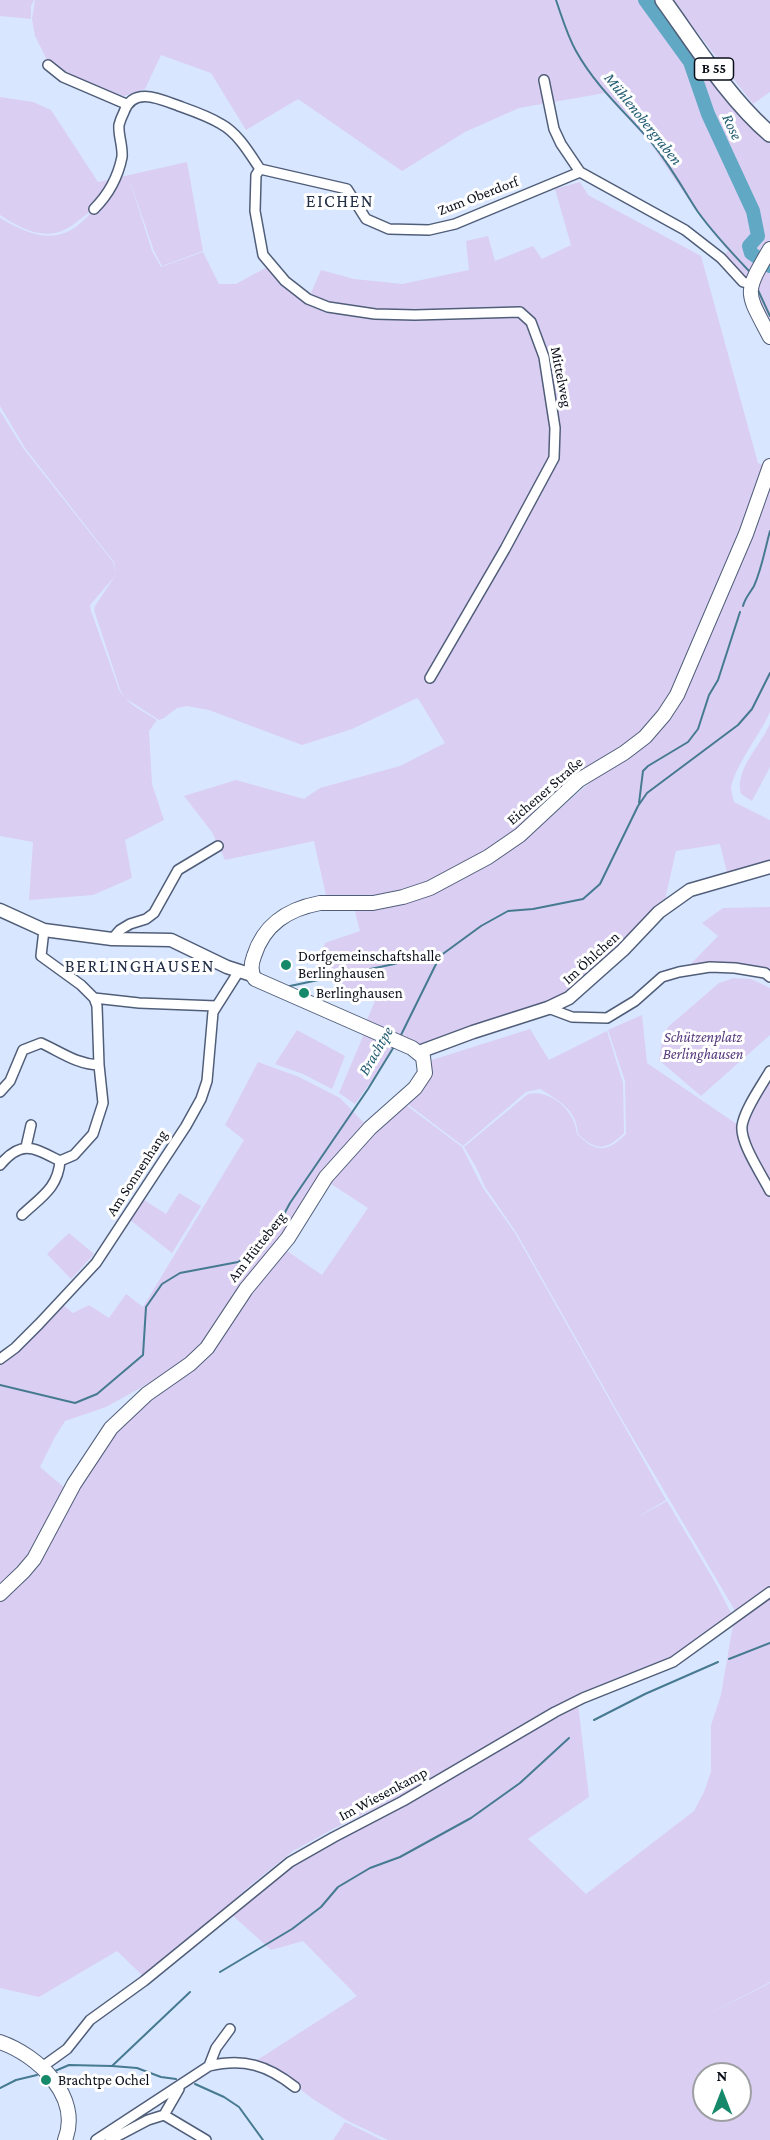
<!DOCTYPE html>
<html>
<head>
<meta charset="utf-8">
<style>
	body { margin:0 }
	#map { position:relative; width:770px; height:2140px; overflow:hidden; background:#d9e6ff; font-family:"Crimson Pro",serif }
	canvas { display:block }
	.north { position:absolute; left:692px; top:2062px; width:60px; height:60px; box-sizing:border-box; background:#fff; border:2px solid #9d9fa3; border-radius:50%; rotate:0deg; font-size:16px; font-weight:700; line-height:24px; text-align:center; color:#090e18 }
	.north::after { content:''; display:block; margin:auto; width:21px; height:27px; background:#16896a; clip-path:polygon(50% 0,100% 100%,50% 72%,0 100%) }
</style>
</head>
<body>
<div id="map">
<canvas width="770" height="2140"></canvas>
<div class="north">N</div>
</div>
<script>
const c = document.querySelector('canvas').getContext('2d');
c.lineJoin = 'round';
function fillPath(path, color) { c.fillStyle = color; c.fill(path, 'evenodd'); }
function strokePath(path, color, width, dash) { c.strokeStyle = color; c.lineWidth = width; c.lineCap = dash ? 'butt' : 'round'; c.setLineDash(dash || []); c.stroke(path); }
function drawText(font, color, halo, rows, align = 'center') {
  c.font = font + ' "Crimson Pro",serif'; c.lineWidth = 6; c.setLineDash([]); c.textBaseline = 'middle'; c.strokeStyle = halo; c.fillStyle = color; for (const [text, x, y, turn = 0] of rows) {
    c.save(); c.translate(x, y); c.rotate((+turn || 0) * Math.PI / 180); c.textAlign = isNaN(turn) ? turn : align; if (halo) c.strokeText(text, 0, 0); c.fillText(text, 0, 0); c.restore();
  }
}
fillPath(new Path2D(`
	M0 0H34L31 6V19L0 16Z
	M35 0H555L565 25 558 0H658L770 140V243L749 279 745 278 724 256 728 251 697 212 651 144 605 93 519 108 465 132 402 171 298 99 246 130 211 73 161 55 145 89 124 96 89 86 49 64 35 36 32 19Z
	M672 0H770V92L753 104Z
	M0 97 33 102 51 110 98 182 187 162 203 251 162 266 154 251 128 175 152 251 161 267 203 252 219 284H236L269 266 284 282 308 300 321 270 354 279 402 284 469 270 466 241 488 236 495 261 533 246 542 259 571 245 555 189 580 182 588 195 701 256 758 463 770 468V712C760 735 735 765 731 788 731 792 733 797 734 802L770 820V862L727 873 720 844 676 851 664 904 567 995 546 1005 419 1048 366 1022 375 1001 314 974 325 943 360 931 353 904 377 907 408 900 434 890 476 870 522 842 595 778 647 740 682 699 740 568 766 499 760 496 698 647 662 714 642 737 596 764 570 784 517 832 423 889 378 902 327 900 314 841 225 860 212 832 184 796 236 780 304 799 320 788 400 766 445 743 419 700 417 698 352 729 302 745 209 710 187 706 177 708 164 718 159 720 125 698 121 692 94 610 95 606 115 576 90 605 91 611 120 692C129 705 144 712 157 720L149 731 152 784 164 820 125 840 132 878 93 895 29 900 33 842 0 836V411L23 448 113 562 116 574 114 562 25 448 0 406V218C36 239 64 247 93 210 84 215 76 224 66 229 43 241 20 228 0 215Z
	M770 263V327L755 292 759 280Z
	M770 723V767L752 801 741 794C734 769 762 745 770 723Z
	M770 907V973L687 968 718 936 702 923 723 908Z
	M734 978 751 979 770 988V1035L701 1096 659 1060 662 1042 668 1027 719 983Z
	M642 1015 647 1063 741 1127 770 1194V1589L737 1614 620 1416 516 1232 485 1187 477 1169 464 1147 528 1094C551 1089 575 1111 577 1134 596 1153 607 1153 626 1134L625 1081 608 1030Z
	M530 1029 549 1060 607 1031 623 1083 624 1133C606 1151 596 1151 578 1134 577 1110 558 1100 540 1089L526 1092 463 1146 405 1102 431 1068 432 1060Z
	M297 1030 345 1056 332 1089 303 1074 275 1064Z
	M364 1034 393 1046 386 1061 355 1104 339 1093Z
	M258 1062 299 1077 340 1098 367 1126 303 1206 209 1337 180 1366 106 1407 65 1421 55 1437 40 1467 66 1489 21 1569 0 1587V1362L63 1305 73 1313 89 1305 109 1318 126 1294 143 1307 244 1140 225 1125Z
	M770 1074V1187L745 1136 746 1117Z
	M402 1102 462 1147 483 1188 515 1233 666 1500 633 1520 667 1501 716 1584 733 1617 672 1659 552 1710 403 1795 333 1829 293 1851 253 1883 145 1978 117 1951 39 1997 0 1988V1599L119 1425 181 1375 245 1296 287 1251 322 1275 368 1208 328 1182Z
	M179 1193 201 1206 172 1253 129 1219 141 1198 166 1214Z
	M69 1233 94 1254 71 1279 47 1254Z
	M770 1597V1982L705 2016 770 1983V2140H388L346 2120 313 2099 278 2072 251 2064 357 1996 303 1941 271 1950 232 1915 256 1892 291 1864 578 1704 589 1797 528 1839 586 1894 694 1811 704 1792 711 1772V1725L721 1695 733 1625ZM704 2074H740V2110H704Z
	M345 2122 382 2140H333Z`), '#dacef2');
strokePath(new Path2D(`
	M556 0C562 17 567 35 576 51 596 87 626 113 652 143 670 165 683 189 698 212 713 233 731 252 749 271
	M757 288 770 316
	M743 606C745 598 750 593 754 586 762 568 765 549 770 531
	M639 803 643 771 648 766 688 742 698 729 709 695 718 680 740 612
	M290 986 394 964 431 953 439 956
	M400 1037 440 956 481 926 508 911 533 909 583 899 600 884 638 806 647 793 738 725 752 709 770 673
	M0 1385 75 1403 97 1394 143 1355 146 1307 162 1284 180 1273 238 1262 259 1248 276 1229 290 1203 368 1089 395 1045
	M729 1659 770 1643
	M594 1720 645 1694 718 1662
	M220 1972 292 1929 321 1907 338 1887 370 1868 400 1857 471 1818 520 1783 569 1738
	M112 2066 190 1992
	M55 2071 69 2065 112 2066 137 2068 161 2077 176 2079
	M195 2084 224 2097 239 2107 263 2140
	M0 2088 16 2080 37 2075`), '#467a90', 2);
strokePath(new Path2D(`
	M645 0 690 62 708 114 753 211 758 236 749 246 751 253 770 266`), '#60a8c4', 14);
const minor = new Path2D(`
	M48 65 63 77 126 104
	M544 80 554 129 561 144 580 172
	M260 169 256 175 255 211 263 255 285 281 308 299 328 307 375 314 415 315 520 312 531 322 544 357 555 428 554 458 505 549 430 678
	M94 209C108 195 118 177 122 157 123 146 118 135 119 125 120 121 122 116 124 112 133 86 160 99 179 106 193 111 208 116 221 124 238 133 250 154 260 169L347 189 366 219 389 229 429 230 455 224 580 172 685 230 721 258 743 282 751 284
	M44 930 41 956 81 985 94 998 139 1003 216 1006
	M112 939 120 930 130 924 146 919 154 913 178 870 218 846
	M548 1008 572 1017 607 1018 635 1001 662 977 679 972 710 967 735 968 765 973 770 977
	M770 1071C762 1085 744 1110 742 1126 740 1143 762 1175 770 1191
	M0 1092 10 1081 23 1050 41 1043C61 1052 76 1064 99 1065
	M26 1147 31 1125
	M0 1165C22 1139 34 1148 60 1161L74 1155 93 1134 103 1103 99 1065 97 1006 94 998
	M22 1215C41 1197 58 1188 60 1161
	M0 1359 15 1348 39 1324 96 1263 186 1126 201 1099 207 1081 213 1012 239 971
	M209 2066C244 2058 267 2065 295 2087
	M42 2067 67 2049 90 2020 144 1981 290 1862 334 1837 403 1801 555 1712 583 1698 673 1662 770 1592
	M164 2115 206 2140
	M164 2115 179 2089
	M96 2140 209 2066 216 2048 230 2029
	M110 2140 148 2120 164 2115`);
const tertiary = new Path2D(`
	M0 910 44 930 112 939 171 940 227 967 252 975
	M419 1052 473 1032 548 1008 569 998 623 950 659 912 690 890 770 867`);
const secondary = new Path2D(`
	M770 249C743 295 746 291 770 337
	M0 1594 23 1572 34 1559 74 1484 111 1428 147 1394 190 1364 207 1348 246 1289 288 1238 326 1177 370 1128 415 1088 425 1073 423 1057 412 1048 255 979C250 972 251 964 254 956 264 924 288 909 320 903H373L403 897 430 888 488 857 520 835 579 780 624 753 645 737 664 715 677 695 746 534 770 466
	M0 2042C38 2055 82 2097 65 2140`);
const primary = new Path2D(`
	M663 0C695 44 728 98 770 134`);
strokePath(minor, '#505e79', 12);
strokePath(tertiary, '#505e79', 15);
strokePath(secondary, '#505e79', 16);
strokePath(primary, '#505e79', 18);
strokePath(minor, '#fff', 9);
strokePath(tertiary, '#fff', 12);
strokePath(secondary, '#fff', 14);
strokePath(primary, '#fff', 15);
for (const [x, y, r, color] of [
	[286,965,6,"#16896a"],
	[304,993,6,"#16896a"],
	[46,2080,6,"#16896a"]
]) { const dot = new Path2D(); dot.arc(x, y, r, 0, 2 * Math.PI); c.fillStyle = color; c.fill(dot); strokePath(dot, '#fff', 2); }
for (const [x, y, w] of [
	[714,69,39]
]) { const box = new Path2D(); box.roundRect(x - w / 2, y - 11, w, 22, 4.5); c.fillStyle = '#fff'; c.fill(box); strokePath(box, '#090e18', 1.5); }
drawText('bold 14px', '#090e18', null, [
	["B 55",714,69]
]);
drawText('15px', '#090e18', '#fff', [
	["Zum Oberdorf",478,196,-21],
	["Mittelweg",561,377,79],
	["Eichener Straße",545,791,-41],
	["Im Öhlchen",591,958,-42],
	["Am Sonnenhang",137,1173,-57],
	["Am Hütteberg",257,1247,-52],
	["Im Wiesenkamp",383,1794,-28]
]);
drawText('15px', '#090e18', '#fff', [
	["Dorfgemeinschaftshalle",298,956],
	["Berlinghausen",298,973],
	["Berlinghausen",316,993],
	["Brachtpe Ochel",58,2080]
], 'left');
drawText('italic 15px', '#56397d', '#fff', [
	["Schützenplatz",703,1037],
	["Berlinghausen",703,1054]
]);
drawText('italic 16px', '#255e73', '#fff', [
	["Mühlenobergraben",643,119,51],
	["Rose",732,127,65],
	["Brachtpe",376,1051,-60]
]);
c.letterSpacing = '1.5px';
drawText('18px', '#232f47', '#fff', [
	["EICHEN",340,201],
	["BERLINGHAUSEN",140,966]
]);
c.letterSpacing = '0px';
</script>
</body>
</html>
